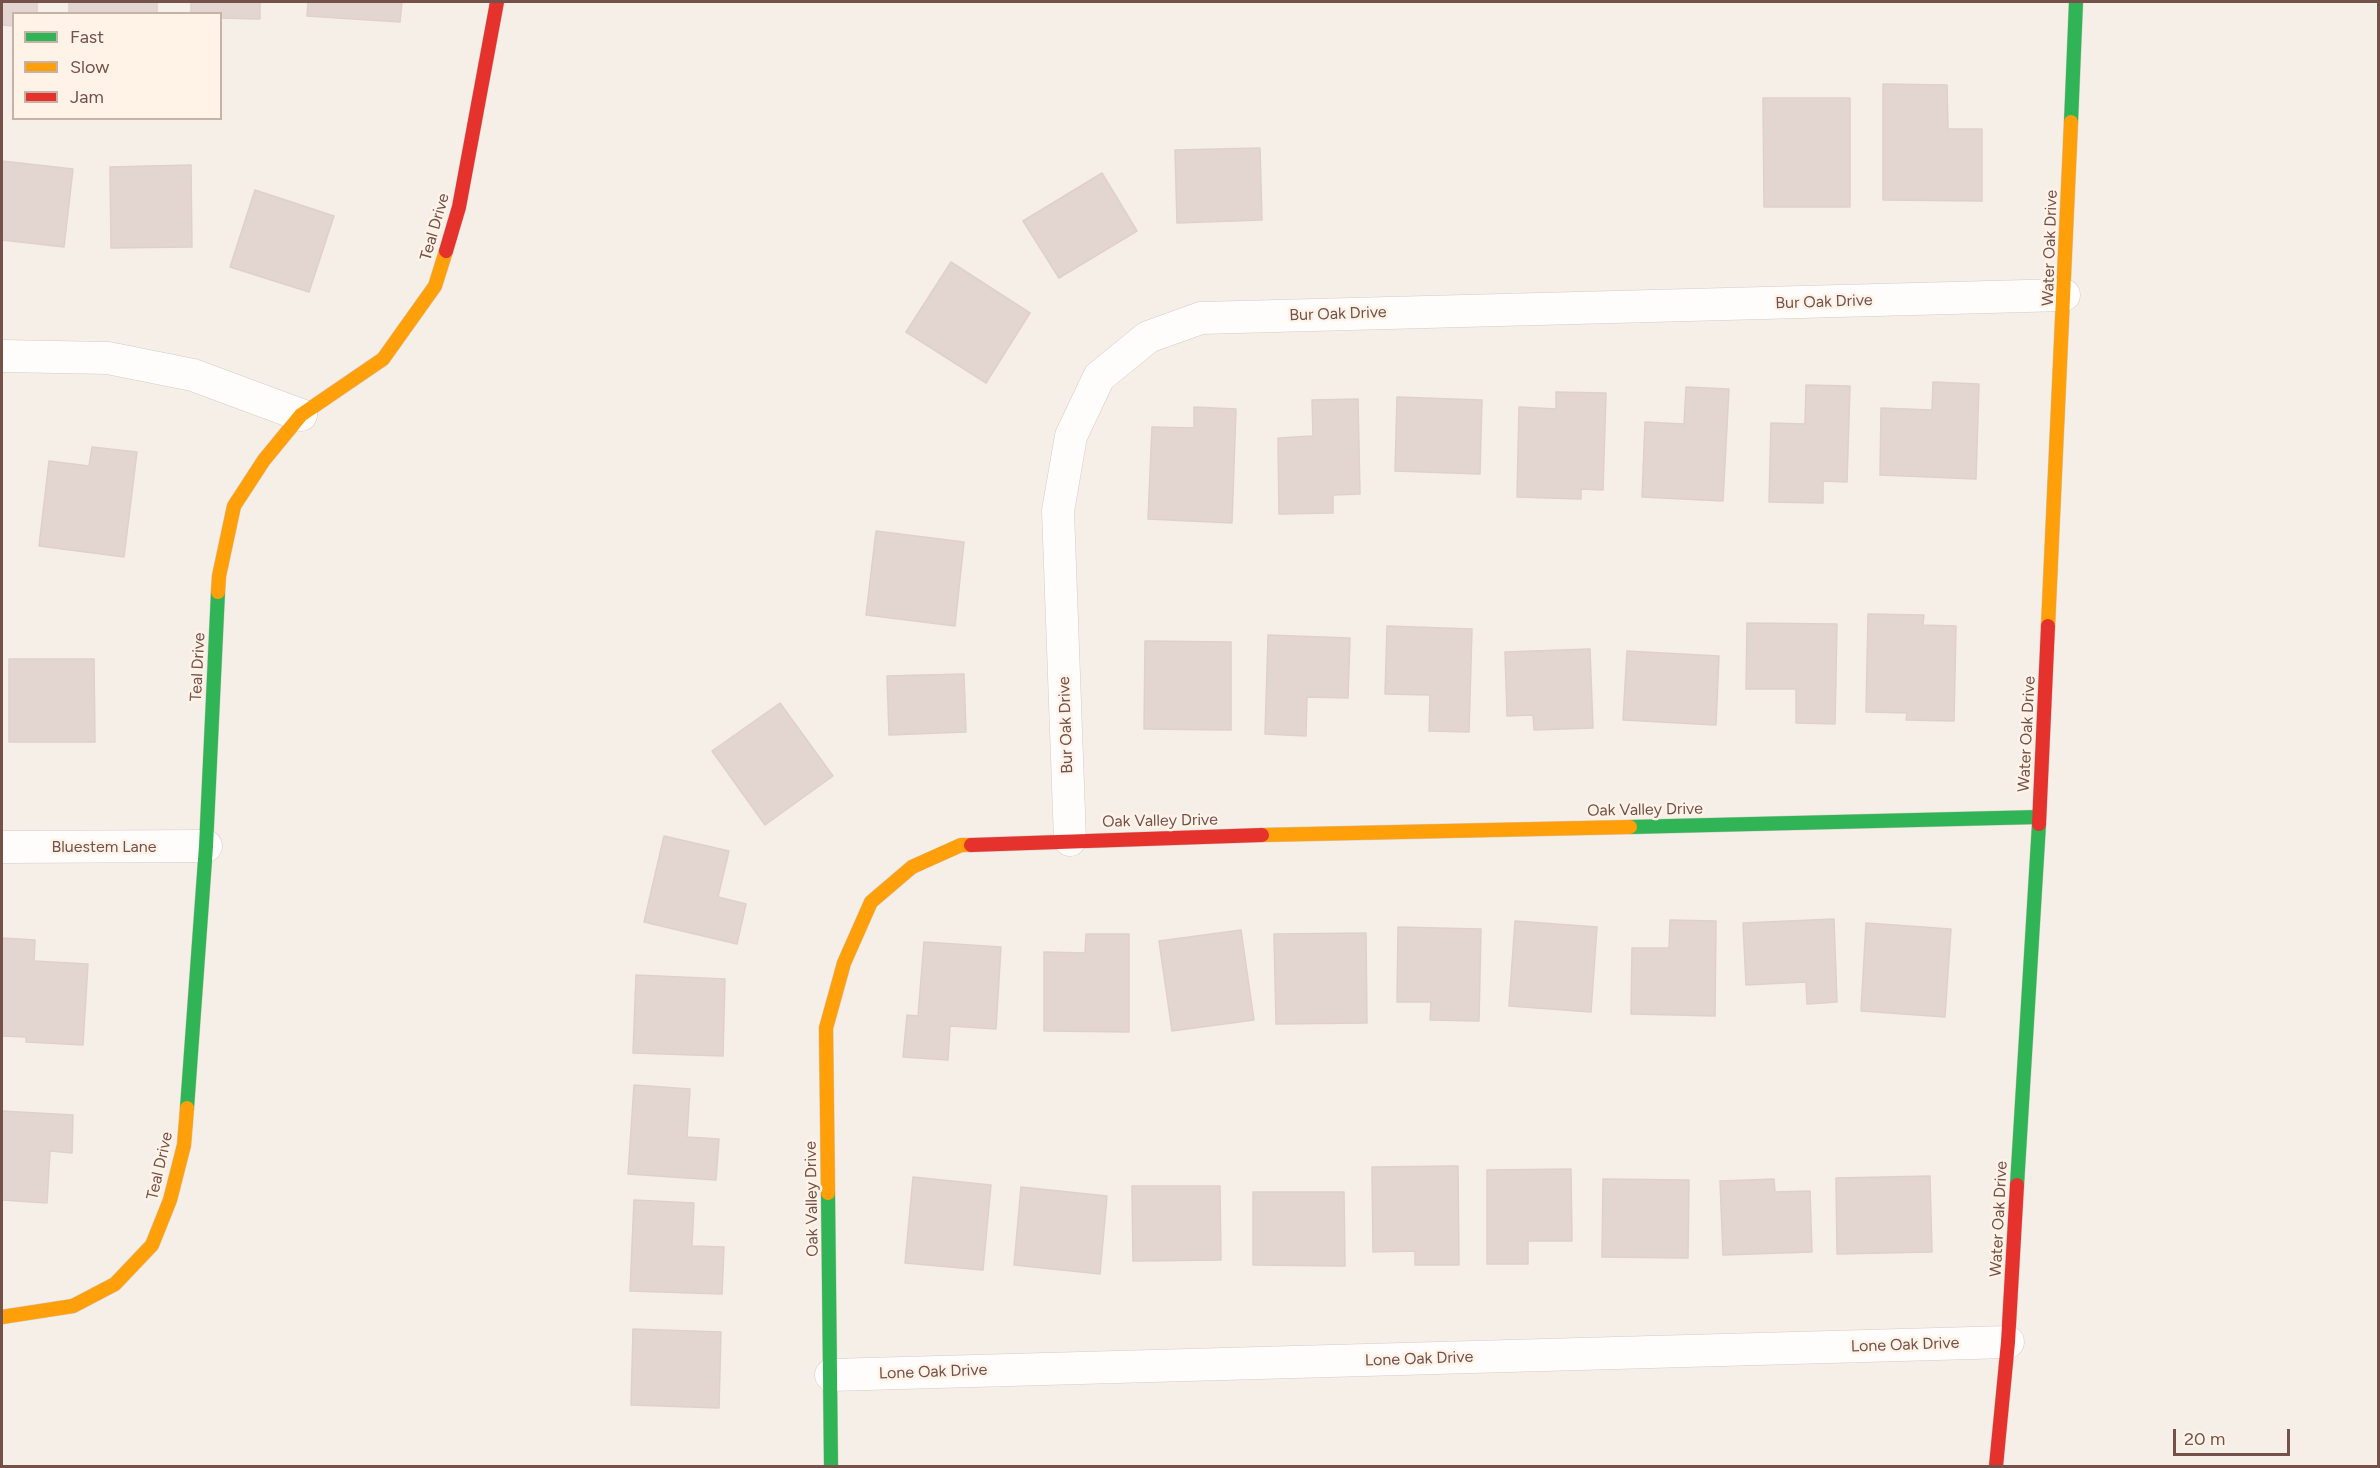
<!DOCTYPE html>
<html>
<head>
<meta charset="utf-8">
<style>
	body { margin:0 }
	#map { position:relative; width:2380px; height:1468px; overflow:hidden; background:#f6efe8; font-family:Figtree,sans-serif }
	canvas { display:block }
	.frame { position:absolute; inset:0; border:3px solid #745149; pointer-events:none }
	.legend { position:absolute; left:12px; top:12px; width:210px; height:108px; box-sizing:border-box; background:#fff3e8; border:2px solid #c7b2a8; margin:0; padding:8px 10px; list-style:none; font-size:18px; color:#745149 }
	.legend li { display:flex; align-items:center; gap:12px; height:30px }
	.legend b { width:30px; border:2px solid #c7b2a8 }
	.scale { position:absolute; left:2173px; top:1429px; width:117px; height:27px; box-sizing:border-box; border:3px solid #745149; border-top:0; padding-left:8px; font-size:18px; line-height:21px; white-space:nowrap; color:#745149; -webkit-text-stroke:4px #fff3e8; paint-order:stroke }
</style>
</head>
<body>
<div id="map">
<canvas width="2380" height="1468"></canvas>
<div class="frame"></div>
<ul class="legend">
<li><b style="height:8px;background:#30b455"></b>Fast</li>
<li><b style="height:8px;background:#ff9f0a"></b>Slow</li>
<li><b style="height:8px;background:#e5322d"></b>Jam</li>
</ul>
<div class="scale">20 m</div>
</div>
<script>
const c = document.querySelector('canvas').getContext('2d');
c.lineJoin = 'round';
function fillPath(path, color) { c.fillStyle = color; c.fill(path, 'evenodd'); }
function strokePath(path, color, width, dash) { c.strokeStyle = color; c.lineWidth = width; c.lineCap = dash ? 'butt' : 'round'; c.setLineDash(dash || []); c.stroke(path); }
function drawText(font, color, halo, rows, align = 'center') {
  c.font = font + ' Figtree,sans-serif'; c.lineWidth = 5; c.setLineDash([]); c.textBaseline = 'middle'; c.strokeStyle = halo; c.fillStyle = color; for (const [text, x, y, turn = 0] of rows) {
    c.save(); c.translate(x, y); c.rotate((+turn || 0) * Math.PI / 180); c.textAlign = isNaN(turn) ? turn : align; if (halo) c.strokeText(text, 0, 0); c.fillText(text, 0, 0); c.restore();
  }
}
const building = new Path2D(`
	M2 2H37V14H14V26L2 25Z
	M69 2H157V14H69Z
	M191 2H260V19L220 18V14H191Z
	M308 2H402L400 22 307 16Z
	M1883 84 1947 85 1948 129H1982V201L1883 200Z
	M1763 98H1850V207H1764Z
	M1260 148 1262 220 1177 223 1175 150Z
	M2 161 73 169 64 247 2 240Z
	M191 165 192 247 111 248 110 167Z
	M1102 173 1137 231 1059 278 1023 221Z
	M255 190 334 216 309 292 230 267Z
	M951 262 1030 313 986 383 906 332Z
	M1933 382 1979 384 1976 479 1880 475 1881 408 1932 410Z
	M1806 385 1850 386 1847 482 1823 481V503L1769 502 1771 423 1805 424Z
	M1686 387 1729 389 1723 501 1642 497 1645 422 1684 424Z
	M1556 392 1606 393 1603 490 1581 489V499L1517 497 1519 407 1556 409Z
	M1397 397 1482 400 1480 474 1395 471Z
	M1358 399 1360 494 1333 495V513L1279 514 1278 438 1313 436 1312 400Z
	M1194 407 1236 409 1232 523 1148 519 1152 427 1194 428Z
	M92 447 137 452 124 557 39 546 49 461 89 466Z
	M876 531 964 542 955 626 866 615Z
	M1868 614 1924 615 1923 625 1956 626 1954 721 1906 720 1907 713 1866 712Z
	M1747 623 1837 624 1835 724 1796 723V689H1746Z
	M1387 626 1472 629 1469 732 1429 731 1430 695 1385 694Z
	M1268 635 1350 638 1348 698 1307 697 1306 736 1265 734Z
	M1145 641 1231 642V730L1144 729Z
	M1590 649 1593 728 1534 730 1533 715 1507 716 1505 652Z
	M1627 651 1719 656 1716 725 1623 720Z
	M9 659H94L95 742H9Z
	M964 674 966 732 889 735 887 676Z
	M780 703 833 776 765 825 712 751Z
	M664 836 729 851 718 897 746 904 737 944 644 922Z
	M1834 919 1837 1002 1807 1004 1806 982 1746 985 1743 923Z
	M1670 920 1716 921 1715 1016 1631 1014 1632 948H1669Z
	M1515 921 1597 927 1591 1012 1509 1006Z
	M1866 923 1951 929 1945 1017 1861 1011Z
	M1398 927 1481 929 1479 1021 1430 1020 1431 1002H1397Z
	M1241 930 1254 1020 1172 1031 1159 941Z
	M1366 933 1367 1023 1276 1024 1274 934Z
	M1086 934H1129V1032L1044 1031V952L1085 953Z
	M2 938 35 940 34 961 88 964 83 1045 26 1042V1037L2 1036Z
	M924 942 1001 947 996 1029 950 1026 948 1060 903 1057 907 1015 918 1016Z
	M636 975 725 979 723 1056 633 1053Z
	M634 1085 690 1089 687 1137 719 1139 716 1180 628 1174Z
	M2 1111 73 1115 72 1153 50 1151 47 1203 2 1200Z
	M1458 1166 1459 1265H1415V1251L1373 1252 1372 1167Z
	M1571 1169 1572 1241H1528V1264H1487V1170Z
	M1930 1176 1932 1252 1837 1254 1836 1178Z
	M913 1177 991 1185 983 1270 905 1263Z
	M1603 1179 1689 1180 1688 1258 1602 1257Z
	M1774 1179 1775 1192 1810 1191 1812 1252 1723 1255 1720 1181Z
	M1132 1186H1220L1221 1260 1133 1261Z
	M1021 1187 1107 1196 1100 1274 1014 1265Z
	M1253 1192H1344L1345 1266 1253 1265Z
	M634 1200 694 1203 692 1246 724 1247 722 1294 630 1291Z
	M633 1329 721 1332 719 1408 631 1405Z`);
fillPath(building, '#e3d6d0');
strokePath(building, '#dfd1ca', 1.5);
const street = new Path2D(`
	M2 356 108 358 193 375 301 415
	M1070 840 1058 511 1071 436 1099 377 1148 337 1201 318 2064 295
	M2 847 206 846
	M831 1375 2008 1342`);
const fast = new Path2D(`
	M2071 122 2076 2
	M1630 827 2039 817
	M187 1108 206 846 218 592
	M2017 1185 2039 824
	M828 1193 831 1466`);
const slow = new Path2D(`
	M218 592 219 576 234 506 264 460 301 415 383 359 435 286 446 251
	M2048 626 2071 122
	M1262 835 1630 827
	M828 1193 826 1028 844 963 871 902 912 867 961 845H971
	M2 1317 73 1306 115 1284 152 1245 170 1200 184 1145 187 1108`);
const jam = new Path2D(`
	M446 251 459 207 497 2
	M2039 824 2048 626
	M971 845 1262 835
	M1996 1466 2008 1342 2017 1185`);
strokePath(street, '#d4cac5', 33);
strokePath(fast, '#d6ccc6', 15);
strokePath(slow, '#d6ccc6', 15);
strokePath(jam, '#d6ccc6', 15);
strokePath(street, '#fefdfc', 32);
strokePath(fast, '#30b455', 14);
strokePath(slow, '#ff9f0a', 14);
strokePath(jam, '#e5322d', 14);
drawText('16px', '#745149', '#fff3e8', [
	["Teal Drive",435,227,-74],
	["Water Oak Drive",2050,248,-88],
	["Bur Oak Drive",1824,302,-2],
	["Bur Oak Drive",1338,314,-2],
	["Teal Drive",198,667,-87],
	["Bur Oak Drive",1066,725,-92],
	["Water Oak Drive",2027,734,-87],
	["Oak Valley Drive",1645,810,-1],
	["Oak Valley Drive",1160,821,-1],
	["Bluestem Lane",104,847],
	["Teal Drive",160,1166,-77],
	["Oak Valley Drive",812,1199,-91],
	["Water Oak Drive",1999,1219,-87],
	["Lone Oak Drive",1905,1345,-2],
	["Lone Oak Drive",1419,1359,-2],
	["Lone Oak Drive",933,1372,-2]
]);
</script>
</body>
</html>
